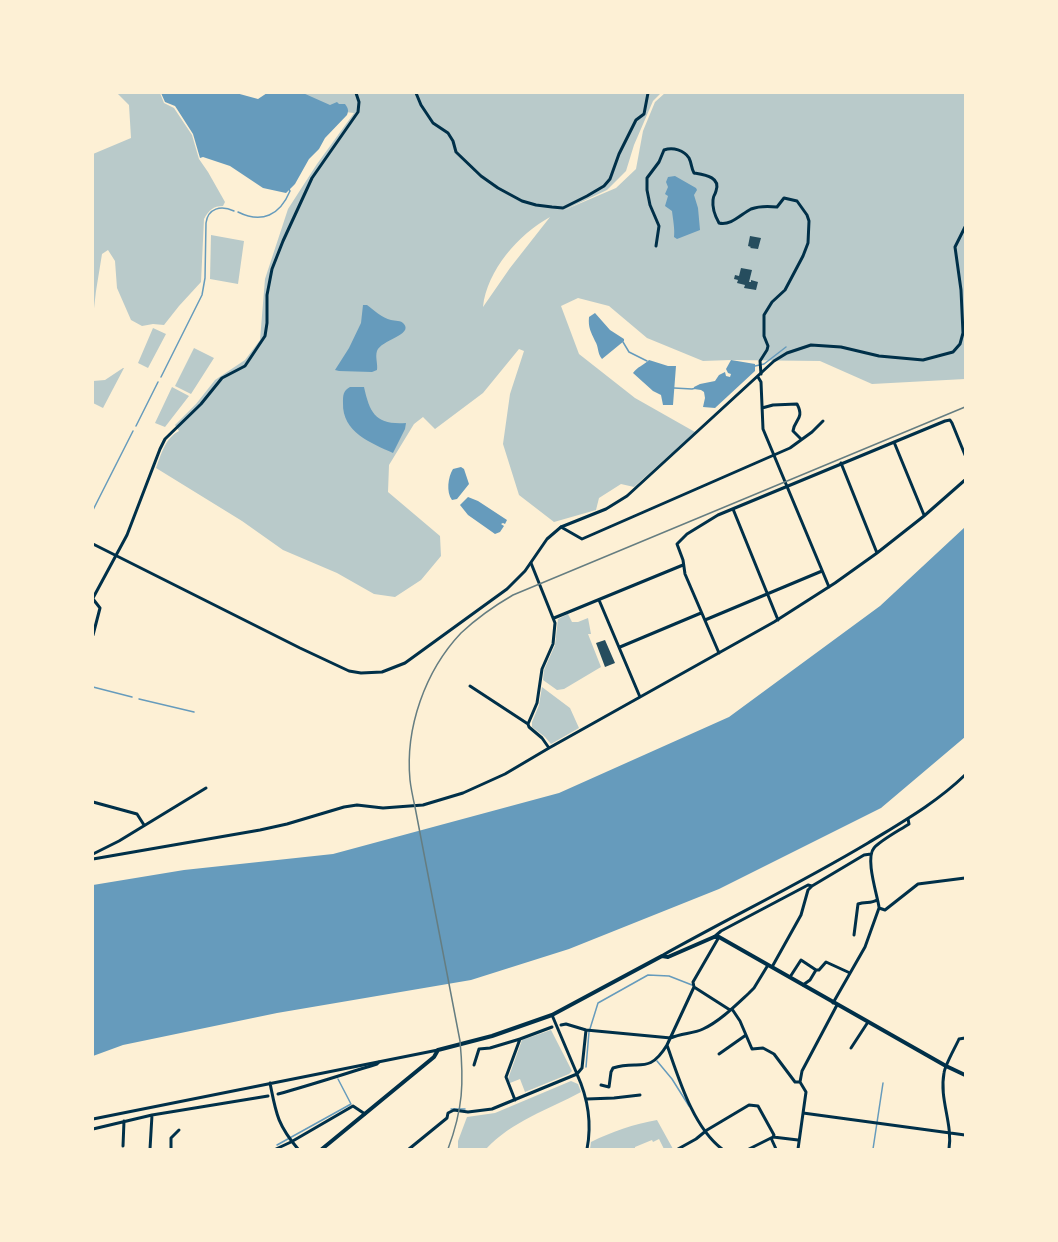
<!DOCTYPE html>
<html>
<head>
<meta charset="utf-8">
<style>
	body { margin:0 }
	#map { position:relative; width:1058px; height:1242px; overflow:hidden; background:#fdf0d5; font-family:"Noto Sans",sans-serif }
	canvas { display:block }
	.frame { position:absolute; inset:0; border:94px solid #fdf0d5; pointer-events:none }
</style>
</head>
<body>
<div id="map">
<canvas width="1058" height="1242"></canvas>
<div class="frame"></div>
</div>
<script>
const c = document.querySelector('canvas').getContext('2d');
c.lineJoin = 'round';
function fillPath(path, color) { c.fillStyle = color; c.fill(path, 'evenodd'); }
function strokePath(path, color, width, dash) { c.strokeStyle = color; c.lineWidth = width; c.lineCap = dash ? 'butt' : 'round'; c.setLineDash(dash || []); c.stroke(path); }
fillPath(new Path2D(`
	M117 93H160L164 103 174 108 192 135 199 159 208 172 225 202 223 206C213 206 209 210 204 219L201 282 179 306 164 325 153 324 142 326 131 320 117 288 115 261 108 250 102 254 96 291 93 317V154L131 138 129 105Z
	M295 93H661L653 101 634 145 626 171 607 190 562 211 616 188 636 169 643 131 655 102 665 93H965V379L872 384 820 361 731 360 703 361 647 338 609 306 578 298 561 306 579 354 635 398 695 432 634 487 621 484 599 498 596 510 554 522 519 495 503 444 510 394 524 351 519 349 483 393 435 429 423 417 414 424 389 465 388 492 440 536 441 556 421 580 395 597 374 594 337 573 283 550 242 521 156 468C161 455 165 438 179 431L175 425 196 404 215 380 245 360 260 340 265 279 288 209 317 164 354 113 336 111ZM550 217 510 268 483 307C487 270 519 234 550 217Z
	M211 235 244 241 238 284 210 279Z
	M153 328 166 334 148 368 138 363Z
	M194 348 214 358 191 394 175 386Z
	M123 368H124L103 408 93 403V381L105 380Z
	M172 387 189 396 165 427 155 423Z
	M568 614 572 622H578L588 618 591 634H588L601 667 564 689 557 690 543 680 544 670 555 645 558 619Z
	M542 687 570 708 579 728 551 744 545 737 532 727V722L539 705Z
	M551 1030 572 1071 569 1074 525 1092 520 1079 510 1083 508 1079 522 1040Z
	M571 1081 578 1084 581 1092C548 1110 512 1121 486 1149H458V1141L467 1117 495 1113Z
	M657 1120 673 1149H664L659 1139 653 1142 652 1140 635 1147V1149H590L591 1142C611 1132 634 1124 657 1120Z`), '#b9caca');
fillPath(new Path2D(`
	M161 93H236L258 99 267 93H303L330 105 337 102 339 104H345C348 108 349 110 347 115L325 138 319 149 309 159 295 184 286 193 263 188 230 166 203 157 200 158 193 134 177 109 175 106 165 102Z
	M675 176 696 188 697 190 694 195 698 208 700 230 677 239 674 237C675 229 673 220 672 211L665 206 668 196 665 194 668 187 666 182 668 177Z
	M363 305H367C374 310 382 318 391 320 395 321 401 320 404 324 413 335 381 340 377 351 375 357 378 364 377 370L372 372 339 371 335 370 349 348 361 323Z
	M595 313 610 330 624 339V341L602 359C597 353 599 347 595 341 591 332 588 328 589 317Z
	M649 360 668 366H676L673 405H663L661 395 653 391 633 373C637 367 644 365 649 360Z
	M731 360 755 364V371L715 408 703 407 705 398 704 392 701 390 694 389V387L700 384 715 381 719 375 725 372 726 376 730 377 731 374 728 373 726 369Z
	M350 387H364C370 414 376 425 406 423L405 429 393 453C371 443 342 432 343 403 343 395 343 391 350 387Z
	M461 467 464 469 469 484 457 499 452 500C446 492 448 477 453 469Z
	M468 497 478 501 507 520 505 524 503 523 501 524 504 526 500 532 495 534 468 515 460 505Z
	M965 527V737L881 808 719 889 569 949 471 980 277 1013 123 1045 93 1056V885L184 870 333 854 559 793 729 717 880 606Z`), '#669bbc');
strokePath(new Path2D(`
	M238 212C262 224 280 215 290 191L289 189
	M623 342 629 352 647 361
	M755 366 764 364 786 347
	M161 377 202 295 205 278 206 223C208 208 221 205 234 211
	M674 388 692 389 696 388
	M136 426 158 382
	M93 510 133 431
	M93 687 132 697
	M139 699 194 712
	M657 1061 672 1079 689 1106
	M586 1067 589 1032 598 1003 648 975 669 976 692 985
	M451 1109H465
	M277 1145 351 1104 338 1079
	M873 1149 883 1083`), '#669bbc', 1.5);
fillPath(new Path2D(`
	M750 236 761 238 758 249 750 248 751 247 748 246Z
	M741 268 752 270 749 282H751V280L758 282 756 290 744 288 745 285 737 283 738 280 734 279 735 275 739 276Z
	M605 640 615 663 605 667 596 643Z`), '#264d5e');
strokePath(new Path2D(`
	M416 93 421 105 433 123 448 133 453 141 456 152 481 176 498 188 522 201 536 205 552 207 563 208 587 196 604 186 610 179 619 154 636 120 644 114 648 93
	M656 246 659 226 650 205 647 190V178L659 162 664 150C673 147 684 150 689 158 692 164 691 168 694 173 705 175 721 177 716 191 714 198 714 193 713 200 712 209 715 216 719 223 731 226 741 214 751 209 759 206 768 206 777 207L784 198 797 201 807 215 809 221 808 243 803 256 785 290 772 302 764 315V336L768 346 767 350 760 361 761 374
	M758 377 761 382 763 429 829 587
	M762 408 773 405 797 404C805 419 794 420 793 431L801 439
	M894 442 924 515
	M841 463 877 553
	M733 509 778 620
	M561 527 582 539 790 448 812 432 823 421
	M531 563 555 623 553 644 542 669 537 703 528 724 529 727 542 738 549 748
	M93 598 127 535 160 449 165 439 201 404 222 378 245 366 265 336 267 323V295L272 269 283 241 312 178 358 112 359 102 356 93
	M93 599 100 608 93 635
	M599 600 640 697
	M554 618 683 565
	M705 620 822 571
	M620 647 701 613
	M719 653 685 574 683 560 677 544 687 534 718 515 945 421 950 420 952 423 965 455
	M470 686 528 724
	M93 802 137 814 144 825
	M93 854 119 841 206 788
	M93 859 260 830 287 824 344 807 357 805 383 808 423 805 463 793 505 774 549 748 774 622 835 583 877 553 924 516 965 480
	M879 907C877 894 865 858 874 848 881 840 900 830 909 824L908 819
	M854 935 858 904C865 901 871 904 877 900
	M714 937 721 931 808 885 812 886 864 855 871 854
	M719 937 693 982 694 987 667 1045C679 1079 693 1127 722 1149
	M772 967 801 915 808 890 812 886
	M816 970H819L826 962 850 973
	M790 977 801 960 816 970 810 980 803 985
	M694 987 730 1010
	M833 1003 865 947 879 908 885 910 918 884 965 878
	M732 1009 740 1021 752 1049 763 1048 774 1054 795 1082H800
	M561 1025 566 1024 586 1030 671 1038C681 1033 693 1034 703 1029 719 1022 736 1005 749 993L754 988 768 965
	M586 1030 582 1068 577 1074C588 1098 592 1123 587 1149
	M851 1048 868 1022
	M719 1054 746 1035
	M474 1065 479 1049 490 1048 520 1039
	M601 1085 609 1087 611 1072 613 1068C639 1059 648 1076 667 1045
	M278 1094C311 1085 344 1074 377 1064L379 1062
	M587 1099 614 1098 640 1095
	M515 1100 506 1077 520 1039 552 1027
	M803 1113 965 1135
	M93 1129 152 1115 268 1096
	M771 1138 776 1149
	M123 1146 124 1121
	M150 1149 152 1115
	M171 1149V1138L179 1130
	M276 1149 291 1142 353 1106 365 1114
	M409 1149 447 1118 448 1113 454 1110 468 1112 492 1109 577 1074 552 1015
	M678 1149 696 1139 707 1130 749 1105 758 1106 774 1135 773 1137
	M749 1149 773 1137 798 1140
	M798 1149 806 1092 800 1082 802 1071 837 1005
	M949 1149C953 1124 939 1099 944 1073 945 1065 955 1048 959 1039L965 1038`), '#003049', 3);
strokePath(new Path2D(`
	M93 544 300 648 349 671 361 673 382 672 405 663 507 589 525 571 547 539 561 527 606 509 627 496 774 361 787 353 811 345 841 347 879 356 923 360 953 352 960 344 963 333 961 290 955 247 965 227
	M663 955C731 917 801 883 868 843 902 822 936 803 965 775
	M270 1083C276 1113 277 1124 298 1149
	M93 1119 438 1050`), '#003049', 3);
strokePath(new Path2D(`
	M322 1149 434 1057 438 1050 492 1036 552 1015 662 956 668 957 714 937H719L946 1066 965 1075`), '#003049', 4);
strokePath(new Path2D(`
	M448 1149C463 1109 464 1083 460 1041L415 807C413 798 411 789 410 780 405 728 425 671 461 633 477 618 494 606 513 595L965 407`), '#657d81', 1.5);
</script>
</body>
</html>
